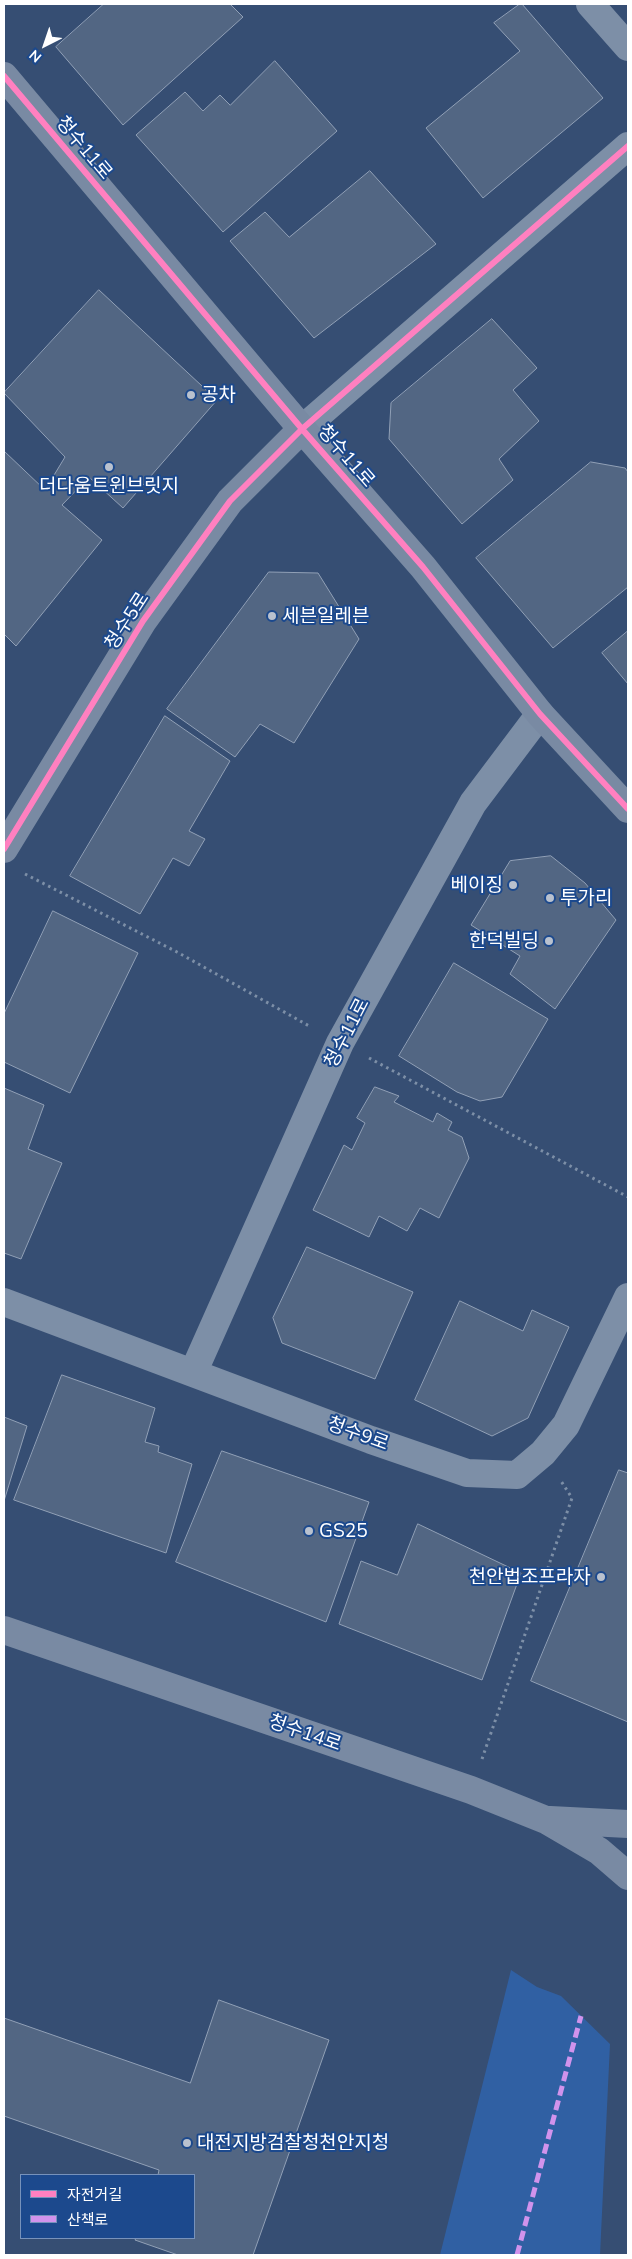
<!DOCTYPE html>
<html>
<head>
<meta charset="utf-8">
<style>
	body { margin:0 }
	#map { position:relative; width:632px; height:2259px; overflow:hidden; background:#364e73; font-family:Mulish,"Noto Sans KR",sans-serif }
	canvas { display:block }
	.frame { position:absolute; inset:0; border:5px solid #fff; pointer-events:none }
	.legend { position:absolute; left:20px; top:2174px; width:175px; height:65px; box-sizing:border-box; background:#1c498d; border:1px solid #7792bb; margin:0; padding:6px 9px; list-style:none; font-size:15px; color:#fff }
	.legend li { display:flex; align-items:center; gap:10px; height:25px }
	.legend b { width:25px; border:1px solid #7792bb }
	.north { position:absolute; left:20px; top:20px; width:50px; height:50px; -webkit-text-stroke:4px #1c498d; paint-order:stroke; rotate:221deg; font-size:14px; font-weight:700; line-height:20px; text-align:center; color:#fff }
	.north::after { content:''; display:block; margin:auto; width:18px; height:22px; background:#fff; clip-path:polygon(50% 0,100% 100%,50% 72%,0 100%) }
</style>
</head>
<body>
<div id="map">
<canvas width="632" height="2259"></canvas>
<div class="frame"></div>
<ul class="legend">
<li><b style="height:6px;background:#ff80c0"></b>자전거길</li>
<li><b style="height:6px;background:#d193ec"></b>산책로</li>
</ul>
<div class="north">N</div>
</div>
<script>
const c = document.querySelector('canvas').getContext('2d');
c.lineJoin = 'round';
function fillPath(path, color) { c.fillStyle = color; c.fill(path, 'evenodd'); }
function strokePath(path, color, width, dash) { c.strokeStyle = color; c.lineWidth = width; c.lineCap = dash ? 'butt' : 'round'; c.setLineDash(dash || []); c.stroke(path); }
function drawText(font, color, halo, rows, align = 'center') {
  c.font = font + ' Mulish,"Noto Sans KR",sans-serif'; c.lineWidth = 4; c.setLineDash([]); c.textBaseline = 'middle'; c.strokeStyle = halo; c.fillStyle = color; for (const [text, x, y, turn = 0] of rows) {
    c.save(); c.translate(x, y); c.rotate((+turn || 0) * Math.PI / 180); c.textAlign = isNaN(turn) ? turn : align; if (halo) c.strokeText(text, 0, 0); c.fillText(text, 0, 0); c.restore();
  }
}
fillPath(new Path2D(`
	M511 1970 537 1987 561 1996 610 2044 600 2255H440Z`), '#3060a3');
const building = new Path2D(`
	M104 4H230L243 17 123 125 56 47Z
	M520 4H522L603 98 483 198 426 128 520 51 494 23Z
	M275 61 337 131 223 232 136 135 185 92 203 111 220 95 230 105Z
	M370 171 436 244 314 338 230 241 265 212 289 237Z
	M99 290 217 400 123 508 89 477 62 505 102 540 16 646 4 634V451L45 490 65 457 4 393Z
	M492 319 537 368 513 390 539 421 499 459 513 480 462 524 389 439 391 403Z
	M591 462 625 468 628 472V587L553 648 476 558Z
	M269 572 318 573 359 639 294 743 260 724 235 757 167 709Z
	M628 631V684L602 653Z
	M165 716 230 761 189 831 205 839 189 866 173 858 140 914 70 876Z
	M551 856 585 883 616 920 555 1009 510 974 520 956 471 925 510 861Z
	M53 911 138 953 70 1093 4 1062V1014Z
	M454 963 548 1019 502 1097 480 1101 457 1092 399 1056Z
	M375 1087 399 1096 394 1102 433 1122 437 1113 452 1122 448 1130 462 1137 469 1158 439 1218 420 1208 407 1231 379 1216 369 1237 313 1210 344 1145 352 1150 365 1123 357 1118Z
	M4 1088 44 1105 28 1149 62 1163 21 1259 4 1253Z
	M307 1247 413 1292 375 1379 282 1343 273 1318Z
	M460 1301 523 1331 532 1310 569 1327 528 1418 492 1436 415 1400Z
	M62 1375 155 1408 145 1442 159 1446 158 1452 192 1464 166 1553 14 1500Z
	M4 1417 27 1426 4 1501Z
	M222 1451 369 1502 326 1622 176 1562Z
	M619 1470 628 1473V1722L531 1681Z
	M418 1524 521 1573 482 1680 339 1624 361 1561 397 1575Z
	M219 2000 329 2040 253 2255H178L135 2240 136 2238H194V2175H158L159 2170 4 2116V2018L190 2083Z`);
fillPath(building, '#526683');
strokePath(building, '#91a0b6', 1);
strokePath(new Path2D(`
	M25 874 177 952 311 1027
	M369 1058 628 1197
	M482 1759 572 1498 561 1481`), '#7d8fa7', 3, [2.5, 4]);
strokePath(new Path2D(`
	M590 4 628 47
	M302 429 628 146
	M4 1302 371 1440 467 1473 517 1475 543 1453 566 1425 628 1297
	M193 1373 340 1043 473 803 540 714`), '#7d8fa7', 28);
strokePath(new Path2D(`
	M4 76 302 429 423 567 540 714 628 809
	M4 849 143 621 230 501 302 429
	M4 1630 471 1790 546 1820 599 1851 628 1876
	M550 1820 628 1824`), '#798aa3', 28);
strokePath(new Path2D(`
	M517 2255 581 2016`), '#d193ec', 5, [10, 5]);
strokePath(new Path2D(`
	M4 76 302 429 423 567 540 714 628 809
	M4 849 143 621 230 501 302 429 628 146`), '#ff80c0', 6);
for (const [x, y, r, color] of [
	[191,395,5,"#b9c1ce"],
	[109,467,5,"#b9c1ce"],
	[272,616,5,"#b9c1ce"],
	[513,885,5,"#b9c1ce"],
	[550,898,5,"#b9c1ce"],
	[549,941,5,"#b9c1ce"],
	[309,1531,5,"#b9c1ce"],
	[601,1577,5,"#b9c1ce"],
	[187,2143,5,"#b9c1ce"]
]) { const dot = new Path2D(); dot.arc(x, y, r, 0, 2 * Math.PI); c.fillStyle = color; c.fill(dot); strokePath(dot, '#1c498d', 2); }
drawText('19px', '#fff', '#1c498d', [
	["청수11로",84,148,50],
	["청수11로",346,456,49],
	["청수5로",127,621,-57],
	["청수11로",347,1033,-63],
	["청수9로",358,1434,20],
	["청수14로",305,1733,19]
]);
drawText('19px', '#fff', '#1c498d', [
	["공차",201,395],
	["더다움트윈브릿지",109,486,"center"],
	["세븐일레븐",282,616],
	["베이징",503,885,"right"],
	["투가리",560,898],
	["한덕빌딩",539,941,"right"],
	["GS25",319,1531],
	["천안법조프라자",591,1577,"right"],
	["대전지방검찰청천안지청",197,2143]
], 'left');
</script>
</body>
</html>
